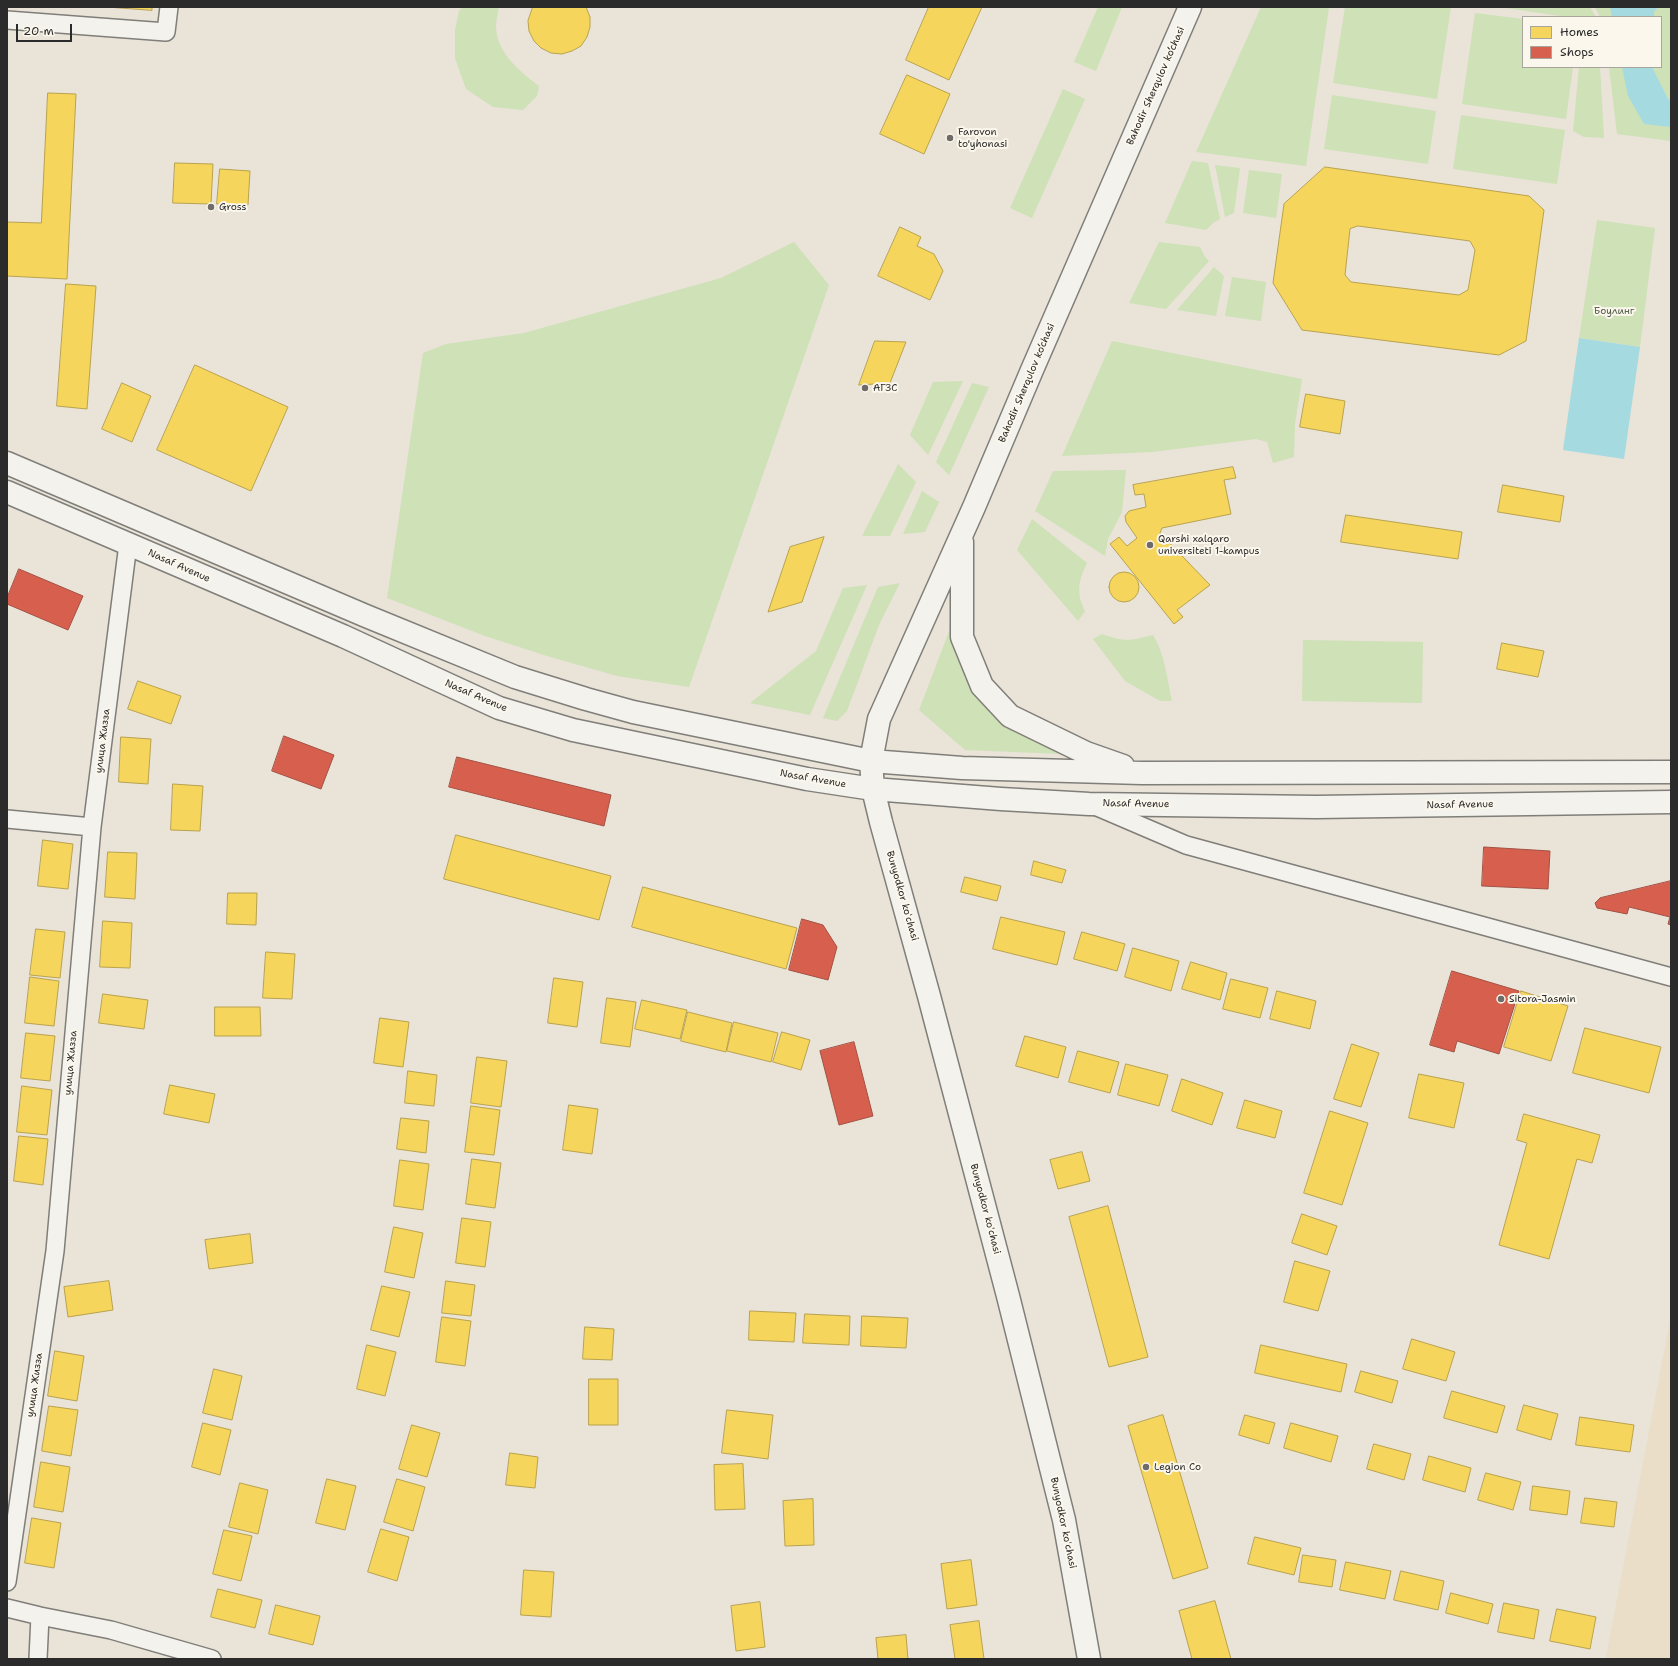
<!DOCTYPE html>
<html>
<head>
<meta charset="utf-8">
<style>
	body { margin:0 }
	#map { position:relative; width:1678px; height:1666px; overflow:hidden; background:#e9e3d8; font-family:"Shantell Sans",sans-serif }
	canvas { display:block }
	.frame { position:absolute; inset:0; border:8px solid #2b2b2b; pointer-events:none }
	.legend { position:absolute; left:1522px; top:16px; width:140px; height:52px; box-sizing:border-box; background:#fbf7ec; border:1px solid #a8a59f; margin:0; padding:5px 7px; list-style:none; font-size:12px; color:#2b2b2b }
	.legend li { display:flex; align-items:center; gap:8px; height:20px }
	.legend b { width:20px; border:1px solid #a8a59f }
	.scale { position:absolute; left:16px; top:24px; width:56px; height:18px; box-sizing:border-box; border:2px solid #2b2b2b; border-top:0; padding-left:5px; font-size:12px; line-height:14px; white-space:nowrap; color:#2b2b2b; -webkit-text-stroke:3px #fbf7ec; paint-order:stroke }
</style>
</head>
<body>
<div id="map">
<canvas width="1678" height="1666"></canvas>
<div class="frame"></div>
<ul class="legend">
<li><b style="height:11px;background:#f6d55c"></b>Homes</li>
<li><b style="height:11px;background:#d6604d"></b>Shops</li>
</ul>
<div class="scale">20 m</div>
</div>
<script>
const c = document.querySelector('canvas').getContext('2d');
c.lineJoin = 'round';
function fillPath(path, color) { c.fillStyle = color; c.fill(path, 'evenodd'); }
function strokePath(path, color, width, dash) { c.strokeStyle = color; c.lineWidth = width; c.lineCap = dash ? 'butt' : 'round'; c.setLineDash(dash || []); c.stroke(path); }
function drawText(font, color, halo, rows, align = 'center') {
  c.font = font + ' "Shantell Sans",sans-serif'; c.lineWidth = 4; c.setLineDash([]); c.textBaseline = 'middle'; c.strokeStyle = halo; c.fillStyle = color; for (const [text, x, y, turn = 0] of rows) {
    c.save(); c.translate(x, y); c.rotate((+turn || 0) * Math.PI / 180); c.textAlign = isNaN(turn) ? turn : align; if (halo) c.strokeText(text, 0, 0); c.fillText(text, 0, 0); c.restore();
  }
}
fillPath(new Path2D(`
	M1671 1315V1659H1617L1606 1657Z`), '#eadec9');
fillPath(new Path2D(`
	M463 7H499C498 13 496 20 496 26 496 52 520 72 539 86L537 96 523 110 493 107 466 89 455 58V30L459 11Z
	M1098 7H1122L1096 71 1074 62Z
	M1261 7H1329L1306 166 1196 152Z
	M1345 7H1451L1437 99 1333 83Z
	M1499 7H1590L1596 17H1567Z
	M1595 7H1671V141L1617 134 1609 67H1661V17H1600Z
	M1475 13 1523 19V67H1573L1566 119 1462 104Z
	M1579 67H1600L1604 138 1584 137 1573 131Z
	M1063 89 1085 99 1032 218 1010 208Z
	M1332 95 1436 111 1428 164 1324 149Z
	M1461 115 1565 130 1557 184 1453 169Z
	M1192 161 1208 163 1220 219 1213 223 1206 230 1165 223Z
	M1215 165 1240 168 1234 213 1225 217Z
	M1249 170 1282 174 1276 218 1243 213Z
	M1597 220 1655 228 1640 347 1579 338Z
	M794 242 829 285 689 687 617 676 547 656 485 636 387 598 423 353 446 344 524 333 721 278Z
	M1159 242 1200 247 1205 257 1209 261 1166 309 1129 303Z
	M1214 267 1224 276 1216 316 1177 310Z
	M1232 277 1266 282 1261 321 1225 316Z
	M1112 341 1302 379 1295 424 1294 457 1273 463 1267 442 1256 439 1152 452 1062 456Z
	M963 381 928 455 910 435 933 382Z
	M972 383 989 387 949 475 936 462Z
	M898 464 916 482 890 536H862Z
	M1126 470 1122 512 1108 539 1105 556 1035 511 1053 471Z
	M922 491 939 502 925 532 903 534Z
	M1032 519 1087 563C1078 581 1076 593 1085 611L1078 621 1017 550Z
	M900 583 879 625 847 711 837 721 823 718 878 587Z
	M867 585 810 715 750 703 816 651 843 588Z
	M953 621 1005 721 1063 754 965 750 919 710Z
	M1102 634C1124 642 1130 641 1153 635 1165 654 1167 679 1172 701H1160L1125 681 1093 639Z
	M1303 640 1423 642 1422 703 1302 701Z`), '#cee1b7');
fillPath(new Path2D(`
	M1610 7H1658L1654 12V17H1612Z
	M1622 67H1652L1668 99 1671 100V127L1644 124 1628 96Z
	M1579 338 1640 347 1624 459 1563 450Z`), '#a4dae0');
const homes = new Path2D(`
	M107 7H152V10Z
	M533 7H586L590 17V27L587 37 581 46 572 51 562 54 551 53 541 48 534 41 529 31 528 21Z
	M929 7H982L949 80 906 60Z
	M907 75 950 94 924 154 880 134Z
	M48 93 76 94 67 279 7 276V222L41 223Z
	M175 163 213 164 211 204 173 203Z
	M1325 167 1529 196 1544 210 1526 341 1499 355 1302 330 1273 283 1284 204ZM1358 226 1470 241 1475 250 1468 290 1459 295 1351 282 1345 275 1350 229Z
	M220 169 250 171 248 205 217 204Z
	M900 227 921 237 917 246 934 254 943 271 930 300 878 276Z
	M66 284 96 286 87 409 57 406Z
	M875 341 906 342 890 383 859 385Z
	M195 365 288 407 251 491 157 450Z
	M122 383 151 396 132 442 102 429Z
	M1306 394 1345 401 1340 434 1300 427Z
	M1233 467 1236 478 1224 480 1231 514 1162 528 1160 533 1210 585 1177 610 1183 617 1174 624 1110 544 1119 537 1127 546 1137 538 1126 522 1125 516 1129 511 1146 507 1144 494 1135 495 1133 485Z
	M1503 485 1564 496 1560 522 1498 512Z
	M1346 515 1462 532 1458 559 1341 542Z
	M824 537 802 602 768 612 790 547Z
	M1109 587a15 15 0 1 1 30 0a15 15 0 1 1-30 0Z
	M1502 643 1544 651 1538 677 1497 669Z
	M138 681 181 696 171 724 128 709Z
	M121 737 151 739 148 784 119 782Z
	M173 784 203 786 200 831 171 830Z
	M456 835 611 876 599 920 444 879Z
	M43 840 73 844 68 889 38 886Z
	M108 852 137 853 135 899 105 897Z
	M1034 861 1066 870 1062 883 1031 875Z
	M965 877 1001 886 997 901 961 892Z
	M643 887 797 928 786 969 632 927Z
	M228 893H257L256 925 227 924Z
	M1001 917 1065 932 1057 965 993 949Z
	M103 921 132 923 130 968 100 967Z
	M36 929 65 932 60 978 30 975Z
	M1082 932 1125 944 1117 971 1074 959Z
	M1133 948 1179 961 1171 991 1125 977Z
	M266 952 295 954 292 999 263 998Z
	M1191 962 1227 973 1220 1000 1182 989Z
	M30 977 59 981 54 1026 25 1023Z
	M554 978 583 982 577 1027 548 1023Z
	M1231 979 1268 988 1260 1018 1223 1009Z
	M1277 991 1316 1001 1310 1029 1270 1019Z
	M1521 991 1568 1006 1551 1061 1504 1047Z
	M103 994 148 1000 144 1029 99 1023Z
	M607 998 636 1002 630 1047 601 1043Z
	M642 1000 687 1010 680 1039 635 1029Z
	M215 1007H260L261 1036H215Z
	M688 1012 732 1023 726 1052 681 1041Z
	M380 1018 409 1022 403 1067 374 1063Z
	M734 1022 778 1033 771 1062 727 1051Z
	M1585 1028 1661 1047 1649 1093 1573 1073Z
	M782 1032 810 1040 801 1070 773 1062Z
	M26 1033 55 1036 50 1081 21 1078Z
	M1025 1036 1066 1047 1058 1078 1016 1066Z
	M1352 1044 1379 1053 1361 1107 1334 1099Z
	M1078 1051 1119 1062 1110 1093 1069 1082Z
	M477 1057 507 1061 501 1107 471 1103Z
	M1126 1064 1168 1075 1159 1106 1118 1095Z
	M408 1071 437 1075 434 1106 405 1103Z
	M1419 1074 1464 1083 1454 1128 1409 1118Z
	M1182 1079 1223 1093 1212 1125 1172 1111Z
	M170 1085 215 1094 209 1123 164 1114Z
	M22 1086 52 1090 47 1135 17 1132Z
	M1245 1100 1282 1111 1275 1138 1237 1128Z
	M569 1105 598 1109 592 1154 563 1150Z
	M471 1106 500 1110 494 1155 465 1152Z
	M1330 1111 1368 1123 1342 1205 1304 1193Z
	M1524 1114 1600 1135 1592 1163 1577 1159 1549 1259 1499 1245 1527 1143 1517 1140Z
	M401 1118 429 1121 426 1153 397 1149Z
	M19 1136 48 1139 43 1185 14 1181Z
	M1082 1152 1090 1181 1058 1189 1050 1160Z
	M472 1159 501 1163 495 1208 466 1204Z
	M400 1160 429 1164 423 1210 394 1206Z
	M1108 1206 1148 1357 1109 1367 1069 1217Z
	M1302 1214 1337 1226 1327 1255 1292 1243Z
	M462 1218 491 1222 485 1267 456 1263Z
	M394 1227 423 1233 414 1278 385 1272Z
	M250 1234 253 1263 209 1269 205 1240Z
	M1295 1261 1330 1271 1318 1311 1284 1302Z
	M109 1281 113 1310 68 1317 64 1287Z
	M446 1281 475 1285 471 1316 442 1313Z
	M382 1286 410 1292 399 1337 371 1330Z
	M750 1311 796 1313 794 1342 749 1340Z
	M805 1314 850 1316 849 1345 803 1343Z
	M862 1316 908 1318 906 1348 861 1346Z
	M442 1317 471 1321 465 1366 436 1362Z
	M585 1327 614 1329 612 1360 583 1359Z
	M1412 1339 1455 1352 1446 1381 1403 1369Z
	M367 1345 396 1352 385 1396 357 1389Z
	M1261 1345 1347 1364 1341 1392 1255 1373Z
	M55 1351 84 1356 77 1401 48 1396Z
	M214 1369 242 1376 232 1420 203 1413Z
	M1361 1371 1398 1381 1392 1403 1355 1392Z
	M589 1379H618V1425H589Z
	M1452 1391 1505 1406 1497 1433 1444 1418Z
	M1524 1405 1558 1414 1551 1440 1517 1430Z
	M49 1406 78 1410 71 1456 42 1451Z
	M727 1410 773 1415 768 1459 722 1453Z
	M1163 1415 1208 1568 1173 1579 1128 1426Z
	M1245 1415 1275 1423 1269 1444 1239 1435Z
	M1580 1417 1634 1425 1630 1452 1576 1445Z
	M203 1423 231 1430 220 1475 192 1467Z
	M1291 1423 1338 1436 1331 1462 1284 1448Z
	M412 1425 440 1433 427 1477 399 1469Z
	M1374 1444 1411 1454 1404 1480 1367 1469Z
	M510 1453 538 1457 535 1488 506 1485Z
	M1429 1456 1471 1468 1465 1492 1423 1480Z
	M41 1462 70 1467 63 1512 34 1507Z
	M743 1464 745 1509 715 1510 714 1465Z
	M1486 1473 1521 1482 1513 1510 1478 1500Z
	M327 1479 356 1486 345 1530 316 1523Z
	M397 1479 425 1487 413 1531 384 1522Z
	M240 1483 268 1490 258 1534 229 1527Z
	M1533 1486 1570 1491 1567 1515 1530 1510Z
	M1585 1498 1617 1502 1614 1527 1581 1523Z
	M813 1499 814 1545 785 1546 783 1501Z
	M32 1518 61 1523 54 1568 25 1563Z
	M381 1529 409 1537 397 1581 368 1572Z
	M224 1530 252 1536 241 1581 213 1574Z
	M1255 1537 1301 1548 1294 1575 1248 1564Z
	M1303 1555 1336 1560 1332 1587 1299 1582Z
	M971 1560 977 1605 947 1609 941 1564Z
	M1346 1562 1391 1571 1385 1599 1340 1590Z
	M524 1570 554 1572 551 1617 521 1615Z
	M1401 1571 1444 1581 1438 1610 1394 1600Z
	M218 1589 262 1600 255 1628 211 1617Z
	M1451 1593 1493 1604 1488 1624 1446 1613Z
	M1215 1601 1231 1659H1192L1179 1611Z
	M760 1602 765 1647 736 1651 731 1606Z
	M1504 1603 1539 1610 1534 1639 1498 1632Z
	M276 1605 320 1616 313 1645 269 1634Z
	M1557 1609 1596 1617 1590 1649 1550 1641Z
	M979 1621 984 1659H955L950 1625Z
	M906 1635 908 1659H878L876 1638Z`);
fillPath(homes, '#f6d55c');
strokePath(homes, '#b9a24d', 1);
const shops = new Path2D(`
	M19 569 83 596 68 630 7 604V598Z
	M284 736 334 755 321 789 272 771Z
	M457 757 611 795 604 826 449 787Z
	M1484 847 1550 851 1548 889 1482 886Z
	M1671 881V925L1668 924 1670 917 1629 907 1627 914 1597 908 1595 903 1600 898Z
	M802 919 823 925 837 947 828 980 789 970Z
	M1452 971 1519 991 1499 1054 1457 1041 1454 1052 1430 1045Z
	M854 1042 873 1116 839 1125 820 1051Z`);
fillPath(shops, '#d6604d');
strokePath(shops, '#a35043', 1);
const street = new Path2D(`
	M7 20 166 32 169 7
	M1095 806 1186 845 1671 977
	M7 819 92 827
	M7 1582 55 1251 92 827 128 544
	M7 1608 40 1616 111 1630 212 1659
	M38 1659 40 1616`);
const secondary = new Path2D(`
	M7 463 366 616 515 677 586 699 633 712 871 761 962 768 1142 773 1671 772
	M7 492 343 636 499 708 573 730 807 779 873 789 1001 799 1089 804 1316 807 1671 802
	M962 542V637L982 686 1010 716 1086 753 1123 766
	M1089 1659 1064 1520 1008 1296 929 996 881 822 873 789 871 761 879 719 974 507 1032 370 1190 7`);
strokePath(street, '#807e79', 20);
strokePath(secondary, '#807e79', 25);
strokePath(street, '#f4f2ed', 17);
strokePath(secondary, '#f4f2ed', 22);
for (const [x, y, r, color] of [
	[950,138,4,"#6e6b68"],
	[211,207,4,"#6e6b68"],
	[865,388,4,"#6e6b68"],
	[1150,545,4,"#6e6b68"],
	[1501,999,4,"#6e6b68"],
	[1146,1467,4,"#6e6b68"]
]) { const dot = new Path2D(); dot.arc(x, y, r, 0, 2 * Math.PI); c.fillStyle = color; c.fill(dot); strokePath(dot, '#fbf7ec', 1.5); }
drawText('10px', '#2b2b2b', '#fbf7ec', [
	["Bahodir Sherqulov ko‘chasi",1156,86,-66],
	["Bahodir Sherqulov ko‘chasi",1027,383,-67],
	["Nasaf Avenue",179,566,24],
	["Nasaf Avenue",476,696,23],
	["улица Жизза",103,741,-83],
	["Nasaf Avenue",813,779,10],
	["Nasaf Avenue",1136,804,1],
	["Nasaf Avenue",1460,805,-1],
	["Bunyodkor koʻchasi",902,896,74],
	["улица Жизза",71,1063,-85],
	["Bunyodkor koʻchasi",985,1209,75],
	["улица Жизза",35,1385,-82],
	["Bunyodkor koʻchasi",1063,1523,78]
]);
drawText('10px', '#2b2b2b', '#fbf7ec', [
	["Farovon",958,132],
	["to'yhonasi",958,144],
	["Gross",219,207],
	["АГЗС",873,388],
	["Qarshi xalqaro",1158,539],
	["universiteti 1-kampus",1158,551],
	["Sitora-Jasmin",1509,999],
	["Legion Co",1154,1467]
], 'left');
drawText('10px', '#4e5847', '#fbf7ec', [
	["Боулинг",1614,311]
]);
</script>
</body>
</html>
